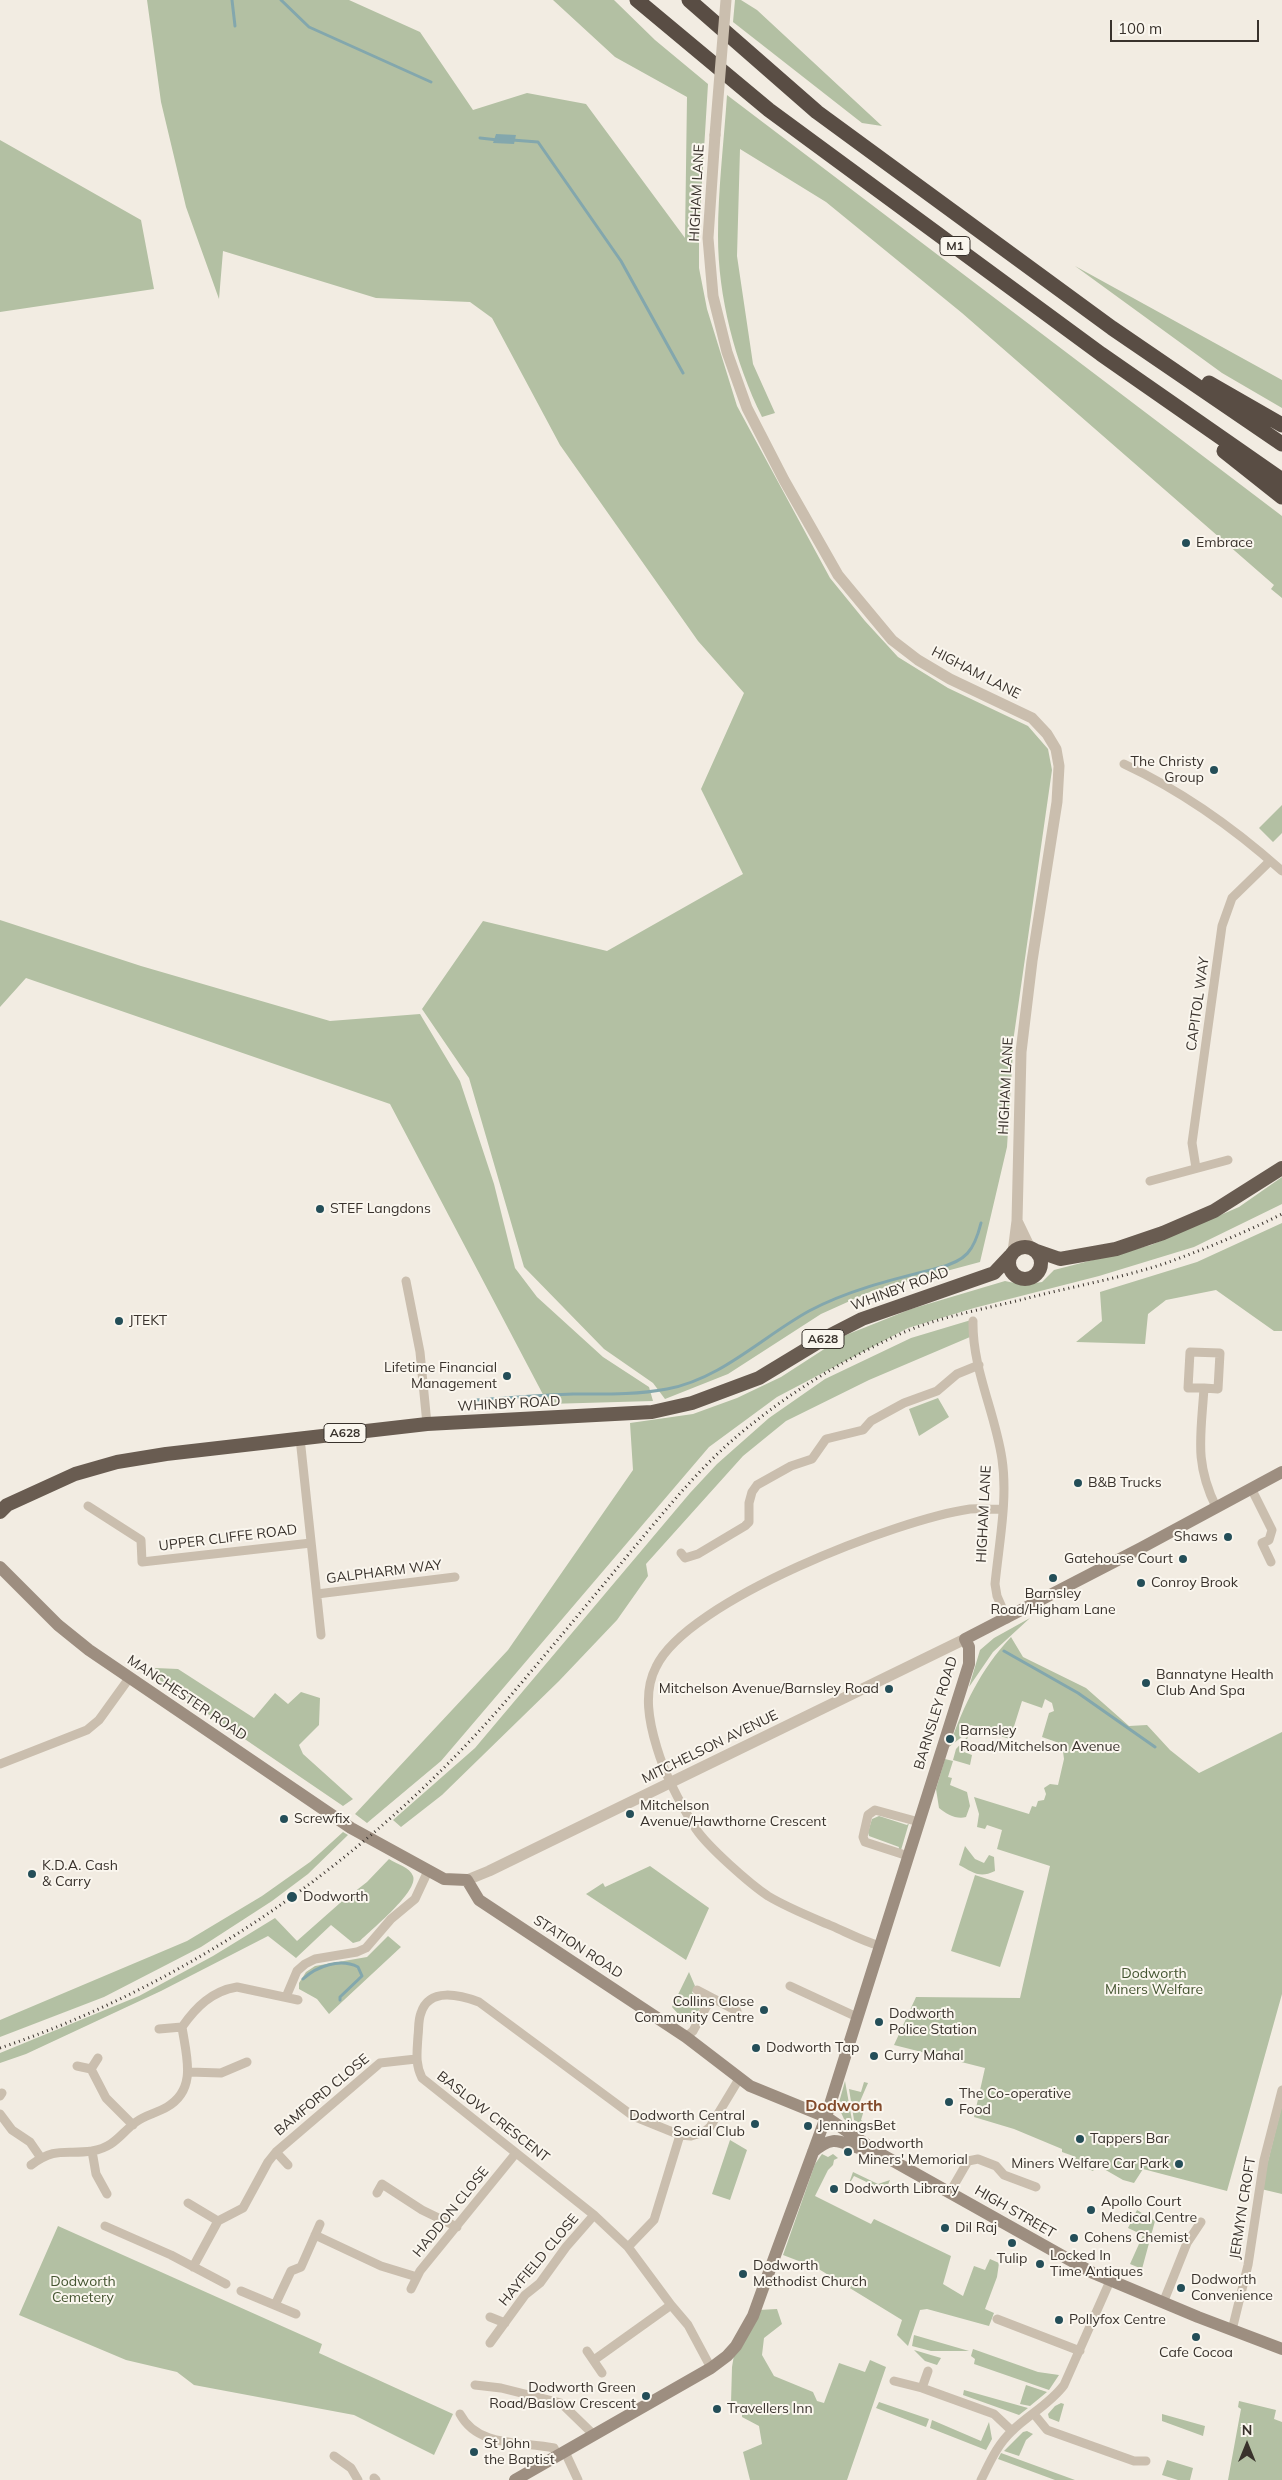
<!DOCTYPE html>
<html>
<head>
<meta charset="utf-8">
<style>
	body { margin:0 }
	#map { position:relative; width:1282px; height:2480px; overflow:hidden; background:#f2ece2; font-family:Mulish,sans-serif }
	canvas { display:block }
	.north { position:absolute; left:1222px; top:2420px; width:50px; height:50px; -webkit-text-stroke:4px #faf6ee; paint-order:stroke; rotate:0deg; font-size:14px; font-weight:700; line-height:20px; text-align:center; color:#39322c }
	.north::after { content:''; display:block; margin:auto; width:18px; height:22px; background:#39322c; clip-path:polygon(50% 0,100% 100%,50% 72%,0 100%) }
	.scale { position:absolute; left:1110px; top:20px; width:149px; height:22px; box-sizing:border-box; border:2px solid #39322c; border-top:0; padding-left:6px; font-size:15px; line-height:18px; white-space:nowrap; color:#39322c; -webkit-text-stroke:4px #faf6ee; paint-order:stroke }
</style>
</head>
<body>
<div id="map">
<canvas width="1282" height="2480"></canvas>
<div class="north">N</div>
<div class="scale">100 m</div>
</div>
<script>
const c = document.querySelector('canvas').getContext('2d');
c.lineJoin = 'round';
function fillPath(path, color) { c.fillStyle = color; c.fill(path, 'evenodd'); }
function strokePath(path, color, width, dash) { c.strokeStyle = color; c.lineWidth = width; c.lineCap = dash ? 'butt' : 'round'; c.setLineDash(dash || []); c.stroke(path); }
function drawText(font, color, halo, rows, align = 'center') {
  c.font = font + ' Mulish,sans-serif'; c.lineWidth = 4; c.setLineDash([]); c.textBaseline = 'middle'; c.strokeStyle = halo; c.fillStyle = color; for (const [text, x, y, turn = 0] of rows) {
    c.save(); c.translate(x, y); c.rotate((+turn || 0) * Math.PI / 180); c.textAlign = isNaN(turn) ? turn : align; if (halo) c.strokeText(text, 0, 0); c.fillText(text, 0, 0); c.restore();
  }
}
fillPath(new Path2D(`
	M147 0H349L420 32 473 110 527 93 586 104 685 238 687 97 615 57 553 0H614L655 40 708 84 699 232V268L707 309 737 406 830 578 865 621 898 657 948 688 1028 726 1048 749 1052 770 1014 1035 1007 1147 980 1262 872 1291 821 1314 728 1374 665 1399 653 1383 604 1349 524 1267 469 1078 422 1009 483 921 607 951 743 874 701 789 744 693 698 641 560 445 492 318 470 302 376 298 223 251 219 299 186 207 161 102Z
	M735 0H741L757 10 882 126 862 123 733 22Z
	M727 95 1282 516V598L1271 589 1274 585 962 313 826 202 740 149 737 256 753 364 775 413 762 417C735 362 718 297 718 236 718 189 724 141 727 95Z
	M0 140 141 220 154 289 0 312Z
	M1075 266 1282 380V408L1222 373Z
	M1282 805V833L1273 842 1259 828Z
	M0 920 141 966 330 1021 420 1014 460 1081 494 1184 515 1268 537 1297 603 1357 649 1387 653 1401 548 1404 390 1104 26 978 0 1007Z
	M1282 1177V1204L1194 1247 1099 1276 974 1308 908 1328 777 1397 709 1447 441 1761 367 1823 355 1814 508 1650 633 1470 630 1423 693 1414 737 1398 781 1377 846 1335 911 1309 1005 1281 1024 1285 1042 1282 1054 1270 1151 1245 1239 1207Z
	M1282 1223V1331H1274L1216 1290 1166 1300 1148 1314 1145 1344 1076 1342 1102 1321 1100 1292 1197 1262Z
	M971 1320 970 1337 869 1380 786 1421 743 1456 646 1564 648 1576 617 1620 559 1681 442 1795 401 1827 393 1820 475 1748 690 1493 717 1464 769 1418 825 1379 911 1338Z
	M938 1398 949 1417 919 1436 909 1409Z
	M1030 1618 993 1652 969 1687 980 1650 994 1638Z
	M1011 1637 1023 1657 1086 1688 1129 1726 1147 1725 1170 1750 1199 1773 1282 1732V1994L1227 2191 1143 2169 1134 2183 1123 2180 1097 2165 1093 2171 1074 2163 1076 2157 1062 2152V2149L1014 2129 974 2117 985 2068 894 2045 916 1997 1020 1998 1050 1866 997 1849 1002 1830 987 1825 985 1829 977 1827 979 1814 974 1797 1029 1814 1032 1806 1036 1807 1038 1801 1044 1800 1046 1794 1044 1788 1050 1784 1058 1785 1064 1759 1062 1744 1042 1737 1049 1713 1054 1711 1052 1703 1045 1699 1042 1708 1022 1701 1010 1739 979 1730V1727L971 1725 966 1728 963 1736 949 1747C964 1705 980 1670 1011 1637Z
	M155 1668 178 1669 254 1718 275 1693 288 1704 301 1692 320 1698 319 1725 299 1745 303 1754 353 1799 343 1806 161 1682Z
	M968 1736 964 1752 972 1755 970 1765 953 1760 956 1749Z
	M945 1759 953 1761 948 1777 952 1778 950 1785 967 1792 970 1806 966 1817C957 1820 946 1814 939 1808L936 1789Z
	M879 1816 907 1825 909 1823 901 1850 898 1851 899 1847 869 1836 868 1832 872 1819Z
	M343 1832 348 1835 308 1874 272 1901 201 1947 104 1997 0 2037V2020L187 1941 262 1896 310 1862Z
	M965 1846 975 1859 984 1863 989 1855 994 1857 995 1871C979 1879 973 1872 959 1865Z
	M389 1859C396 1864 410 1867 413 1876 419 1891 371 1930 360 1941L353 1943 331 1925 296 1958 268 1936 161 1991 26 2054 0 2063V2053L139 1996 213 1956 275 1918 297 1941 340 1903 367 1882Z
	M650 1866 709 1908 686 1960 586 1894 603 1883 605 1887Z
	M975 1875 1024 1891 1000 1967 951 1951Z
	M388 1936 401 1947 329 2014 317 1999 299 1989V1983L306 1972 315 1966 367 1957Z
	M689 1972 695 1986 692 1993 702 1998 703 2002 694 2020 687 2024 672 2007Z
	M845 2081 853 2126 844 2119 838 2106Z
	M864 2082 868 2083 858 2106 864 2110 861 2120 872 2129 854 2120 849 2089 861 2092Z
	M1282 2105V2194L1261 2189Z
	M730 2140 747 2150 730 2200 712 2194Z
	M822 2154 828 2157 833 2154 838 2158 834 2160 833 2165 828 2170 815 2196 871 2224 874 2219 951 2256 943 2284 963 2296 974 2266 985 2270 990 2259 999 2263 997 2277 985 2309 994 2313 989 2326 927 2309 920 2310 908 2346 897 2335 902 2320 817 2268 783 2255 815 2164Z
	M853 2172 878 2184 890 2180 887 2187 879 2188 854 2176 848 2186Z
	M1137 2210 1155 2221 1142 2269 1130 2264 1143 2235 1128 2228Z
	M58 2226 322 2344 319 2353 453 2414 434 2455 354 2415 194 2385 177 2372 126 2360 19 2315Z
	M777 2309 782 2324 764 2338 762 2355 774 2376 813 2392 817 2401 824 2403 839 2363 865 2372 870 2360 886 2367 847 2480H750L743 2452 762 2444 759 2426 742 2417V2404L731 2403 732 2367 734 2355 759 2310Z
	M914 2335 969 2351H931L912 2346Z
	M973 2349 1038 2372 1059 2375 1049 2390 974 2364 975 2359 971 2356Z
	M914 2350 941 2358 937 2365 925 2361Z
	M1026 2385 1047 2392 1030 2406 1020 2404Z
	M964 2390 1028 2408 1019 2415 963 2395Z
	M1239 2401 1276 2410 1274 2419 1282 2422V2480H1228L1241 2409 1238 2407Z
	M879 2402 929 2419 926 2427 876 2408Z
	M1061 2403 1064 2404 1059 2422 1049 2418 1048 2414 1055 2406Z
	M1162 2414 1205 2426 1203 2436 1162 2421Z
	M932 2420 981 2441 989 2422 992 2439 986 2450 930 2428Z
	M1027 2431 1033 2434 1026 2440 1019 2456 1004 2451 1023 2432Z
	M1001 2453 1075 2480H1055L998 2459Z
	M1167 2460 1193 2468 1190 2480H1178L1162 2475Z`), '#b3c0a3');
fillPath(new Path2D(`
	M496 134 516 135 514 144 493 143Z`), '#83a7ad');
strokePath(new Path2D(`
	M232 0 235 26
	M281 0 309 27 431 82
	M480 138 498 140
	M512 140 538 142 621 261 683 373
	M475 1400C508 1398 540 1395 573 1394 604 1394 636 1395 667 1389 721 1379 762 1337 809 1311 848 1290 894 1279 938 1268 966 1261 974 1251 981 1223
	M1004 1651 1078 1693 1155 1747
	M303 1979C317 1966 340 1958 358 1967L362 1976 340 1997V2000`), '#83a7ad', 3);
strokePath(new Path2D(`
	M1124 764C1182 791 1234 828 1282 871
	M1196 1168 1192 1143 1222 926 1232 898 1270 861
	M1150 1181 1228 1160
	M406 1281 420 1352 427 1424
	M973 1321C972 1368 995 1412 1002 1459 1008 1499 999 1543 995 1584L997 1596 1007 1619
	M1204 1388H1188L1190 1352 1220 1353 1218 1389 1204 1388C1201 1436 1194 1462 1216 1507
	M300 1438 321 1635
	M1251 1488 1272 1530 1269 1540 1262 1543 1271 1562
	M88 1506 141 1540 142 1562 311 1543
	M681 1553 685 1558 698 1554 745 1526 749 1522V1503L752 1492 757 1485 791 1466 812 1459 826 1439 863 1430 871 1421 904 1403 937 1391 957 1374 979 1365
	M317 1594 455 1577
	M0 1764 87 1730 99 1720 130 1677
	M908 1856 865 1842 863 1837 868 1815 875 1810 919 1822
	M880 1946C863 1941 848 1933 832 1926 811 1917 788 1908 768 1896 750 1884 708 1847 696 1829 681 1805 665 1775 657 1748 649 1722 643 1692 656 1667 687 1600 899 1519 970 1509 981 1508 991 1510 1002 1509
	M790 1986 857 2017
	M697 1990 737 2011
	M286 1997 297 1971 305 1964 315 1959 357 1952 366 1948 391 1919 415 1899 428 1871
	M159 2029 182 2027C196 2007 212 1991 237 1987L298 2000
	M686 2037 693 2031 711 1998
	M77 2066 91 2069 98 2058
	M91 2069 106 2098 133 2125
	M189 2072 221 2073 247 2062
	M0 2096 2 2093
	M0 2114 12 2130 30 2142 41 2158
	M92 2151 96 2174 107 2194
	M276 2152 288 2165
	M31 2165C57 2146 65 2155 92 2151 115 2147 120 2134 136 2122 145 2115 157 2113 167 2107 198 2089 186 2055 182 2027
	M950 2192 968 2161 978 2159 996 2166 1004 2175 1036 2187
	M377 2193 382 2184 422 2210 457 2227
	M188 2203 218 2221
	M105 2226 171 2255 226 2284
	M315 2235 381 2266 417 2277
	M628 2247 654 2220 680 2135
	M193 2267 218 2221 243 2208 268 2162 276 2152 380 2063 416 2059
	M411 2289 420 2271 516 2153
	M241 2291 296 2314
	M1163 2303 1187 2243 1201 2222
	M275 2305 291 2271 301 2267 320 2224
	M490 2317 505 2323
	M997 2319 1080 2351
	M1232 2330 1248 2265 1264 2160 1282 2090
	M490 2343 525 2295 540 2283 566 2247 594 2215
	M587 2351 602 2373
	M594 2360 671 2305
	M711 2368 688 2325 671 2305 628 2247 594 2215 422 2078C415 2064 417 2052 418 2036 419 2029 418 2020 421 2013 429 1987 460 1995 479 2002L633 2116 680 2135 691 2136 704 2132 710 2127 739 2079
	M894 2381 922 2388 994 2414 1012 2431
	M475 2385 501 2388 561 2403 594 2435
	M922 2388 928 2371
	M460 2414C478 2448 522 2441 554 2448L558 2456
	M1034 2414 1047 2430 1134 2461H1146
	M565 2452 578 2480
	M334 2456 351 2468 358 2480
	M374 2478 376 2480
	M981 2480C990 2462 997 2445 1012 2431 1028 2415 1050 2404 1064 2385L1110 2281`), '#cabeae', 9);
strokePath(new Path2D(`
	M715 135 708 238 713 296 727 352 747 408 784 480 838 575 892 640 918 660 950 679 1032 718 1047 734 1056 749 1059 766 1057 802 1032 961 1021 1052 1017 1221 1013 1252
	M1017 1221 1030 1248
	M467 1880 489 1871 965 1639`), '#cabeae', 11);
strokePath(new Path2D(`
	M0 1567 58 1625 89 1650 351 1828 444 1879 467 1880 479 1900 686 2037 750 2086 826 2117 879 2153 1093 2273 1198 2317 1282 2349
	M813 2152C834 2134 839 2142 862 2149
	M515 2480 711 2368 727 2356 736 2346 753 2316 762 2291 826 2117 969 1664V1647L965 1639 1141 1548 1282 1472`), '#9d8e80', 12);
strokePath(new Path2D(`
	M1009 1263a16 16 0 1 1 32 0a16 16 0 1 1-32 0Z
	M1034 1250 1060 1259 1116 1249 1163 1233 1214 1211 1282 1168
	M0 1512 7 1505 75 1474 117 1462 166 1454 427 1424 652 1412 692 1403 759 1378 825 1338 862 1319 994 1273 1010 1256`), '#695c51', 14);
strokePath(new Path2D(`
	M637 0 769 110 1101 354 1282 480
	M689 0 817 112 1112 328 1282 444
	M1209 383 1282 425
	M1224 451 1282 497`), '#594d44', 15);
strokePath(new Path2D(`
	M0 2048C201 1980 381 1850 517 1688 558 1640 598 1591 638 1543 673 1501 709 1457 752 1424 797 1388 847 1358 900 1334 940 1316 986 1309 1028 1298 1074 1286 1122 1278 1166 1263 1205 1249 1244 1233 1282 1214`), '#39322c', 3, [1, 4]);
strokePath(new Path2D(`
	M715 135 726 0`), '#cabeae', 11);
for (const [x, y, r, color] of [
	[1186,543,5,"#244e58"],
	[1214,770,5,"#244e58"],
	[320,1209,5,"#244e58"],
	[119,1321,5,"#244e58"],
	[507,1376,5,"#244e58"],
	[1078,1483,5,"#244e58"],
	[1228,1537,5,"#244e58"],
	[1183,1559,5,"#244e58"],
	[1053,1578,5,"#244e58"],
	[1141,1583,5,"#244e58"],
	[1146,1683,5,"#244e58"],
	[889,1689,5,"#244e58"],
	[950,1739,5,"#244e58"],
	[630,1814,5,"#244e58"],
	[284,1819,5,"#244e58"],
	[32,1874,5,"#244e58"],
	[292,1897,6,"#244e58"],
	[764,2010,5,"#244e58"],
	[879,2022,5,"#244e58"],
	[756,2048,5,"#244e58"],
	[874,2056,5,"#244e58"],
	[949,2102,5,"#244e58"],
	[755,2124,5,"#244e58"],
	[808,2126,5,"#244e58"],
	[1080,2139,5,"#244e58"],
	[848,2152,5,"#244e58"],
	[1179,2164,5,"#244e58"],
	[834,2189,5,"#244e58"],
	[1091,2210,5,"#244e58"],
	[945,2228,5,"#244e58"],
	[1074,2238,5,"#244e58"],
	[1012,2243,5,"#244e58"],
	[1040,2264,5,"#244e58"],
	[743,2274,5,"#244e58"],
	[1181,2288,5,"#244e58"],
	[1059,2320,5,"#244e58"],
	[1196,2337,5,"#244e58"],
	[646,2396,5,"#244e58"],
	[717,2409,5,"#244e58"],
	[474,2452,5,"#244e58"]
]) { const dot = new Path2D(); dot.arc(x, y, r, 0, 2 * Math.PI); c.fillStyle = color; c.fill(dot); strokePath(dot, '#faf6ee', 2); }
for (const [x, y, w] of [
	[955,246,30],
	[823,1339,42],
	[345,1433,42]
]) { const box = new Path2D(); box.roundRect(x - w / 2, y - 9.5, w, 19, 4); c.fillStyle = '#faf6ee'; c.fill(box); strokePath(box, '#39322c', 1); }
drawText('bold 12px', '#39322c', null, [
	["M1",955,246],
	["A628",823,1339],
	["A628",345,1433]
]);
drawText('14px', '#39322c', '#faf6ee', [
	["HIGHAM LANE",697,193,-87],
	["HIGHAM LANE",976,673,27],
	["CAPITOL WAY",1198,1004,-82],
	["HIGHAM LANE",1006,1086,-87],
	["WHINBY ROAD",900,1289,-20],
	["WHINBY ROAD",509,1404,-3],
	["HIGHAM LANE",984,1514,-87],
	["UPPER CLIFFE ROAD",228,1538,-7],
	["GALPHARM WAY",384,1572,-7],
	["MANCHESTER ROAD",187,1698,34],
	["BARNSLEY ROAD",936,1713,-73],
	["MITCHELSON AVENUE",710,1747,-26],
	["STATION ROAD",578,1947,33],
	["BAMFORD CLOSE",322,2095,-40],
	["BASLOW CRESCENT",493,2117,38],
	["JERMYN CROFT",1243,2208,-81],
	["HADDON CLOSE",451,2212,-51],
	["HIGH STREET",1015,2212,30],
	["HAYFIELD CLOSE",539,2260,-50]
]);
drawText('14px', '#39322c', '#faf6ee', [
	["Embrace",1196,543],
	["The Christy",1204,762,"right"],
	["Group",1204,778,"right"],
	["STEF Langdons",330,1209],
	["JTEKT",129,1321],
	["Lifetime Financial",497,1368,"right"],
	["Management",497,1384,"right"],
	["B&B Trucks",1088,1483],
	["Shaws",1218,1537,"right"],
	["Gatehouse Court",1173,1559,"right"],
	["Conroy Brook",1151,1583],
	["Barnsley",1053,1594,"center"],
	["Road/Higham Lane",1053,1610,"center"],
	["Bannatyne Health",1156,1675],
	["Club And Spa",1156,1691],
	["Mitchelson Avenue/Barnsley Road",879,1689,"right"],
	["Barnsley",960,1731],
	["Road/Mitchelson Avenue",960,1747],
	["Mitchelson",640,1806],
	["Avenue/Hawthorne Crescent",640,1822],
	["Screwfix",294,1819],
	["K.D.A. Cash",42,1866],
	["& Carry",42,1882],
	["Dodworth",303,1897],
	["Collins Close",754,2002,"right"],
	["Community Centre",754,2018,"right"],
	["Dodworth",889,2014],
	["Police Station",889,2030],
	["Dodworth Tap",766,2048],
	["Curry Mahal",884,2056],
	["The Co-operative",959,2094],
	["Food",959,2110],
	["Dodworth Central",745,2116,"right"],
	["Social Club",745,2132,"right"],
	["JenningsBet",818,2126],
	["Tappers Bar",1090,2139],
	["Dodworth",858,2144],
	["Miners' Memorial",858,2160],
	["Miners Welfare Car Park",1169,2164,"right"],
	["Dodworth Library",844,2189],
	["Apollo Court",1101,2202],
	["Medical Centre",1101,2218],
	["Dil Raj",955,2228],
	["Cohens Chemist",1084,2238],
	["Locked In",1050,2256],
	["Time Antiques",1050,2272],
	["Tulip",1012,2259,"center"],
	["Dodworth",753,2266],
	["Methodist Church",753,2282],
	["Dodworth",1191,2280],
	["Convenience",1191,2296],
	["Pollyfox Centre",1069,2320],
	["Cafe Cocoa",1196,2353,"center"],
	["Dodworth Green",636,2388,"right"],
	["Road/Baslow Crescent",636,2404,"right"],
	["Travellers Inn",727,2409],
	["St John",484,2444],
	["the Baptist",484,2460]
], 'left');
drawText('14px', '#445531', '#faf6ee', [
	["Dodworth",1154,1974],
	["Miners Welfare",1154,1990],
	["Dodworth",83,2282],
	["Cemetery",83,2298]
]);
drawText('bold 16px', '#824a2b', '#faf6ee', [
	["Dodworth",844,2106]
]);
</script>
</body>
</html>
